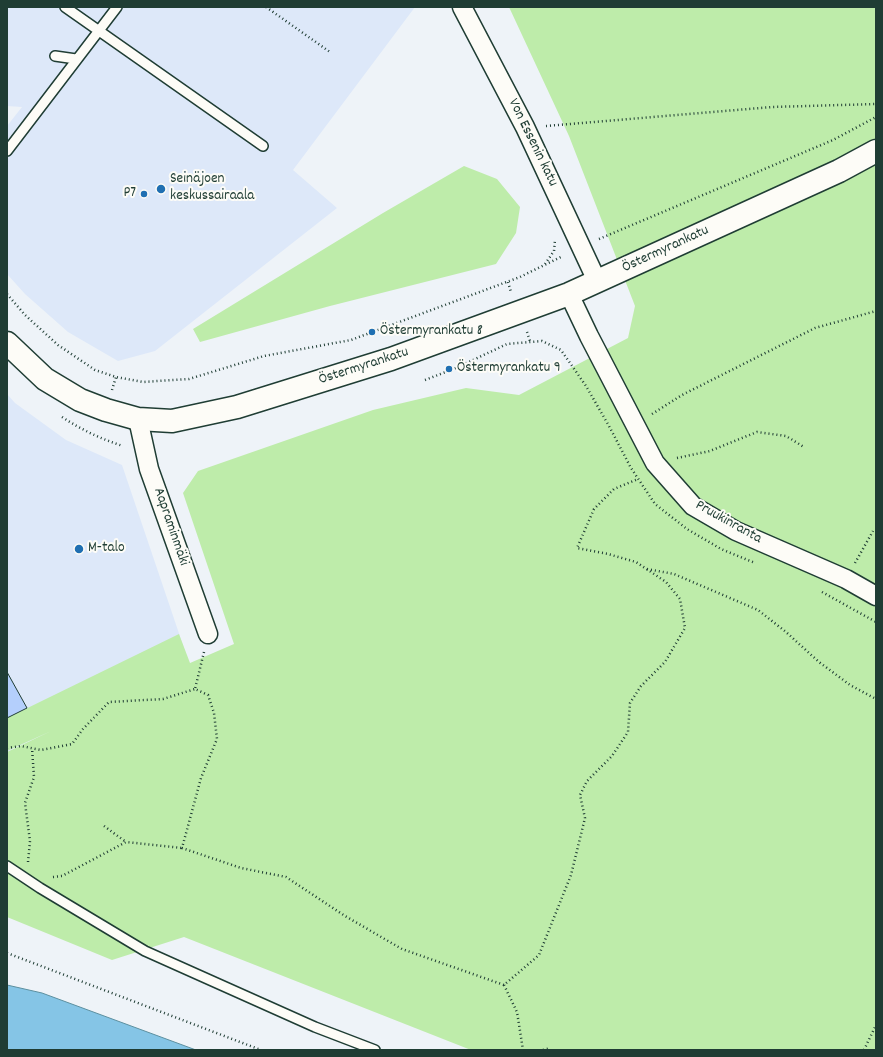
<!DOCTYPE html>
<html>
<head>
<meta charset="utf-8">
<style>
	body { margin:0 }
	#map { position:relative; width:883px; height:1057px; overflow:hidden; background:#eef3f8; font-family:Dekko,sans-serif }
	canvas { display:block }
	.frame { position:absolute; inset:0; border:8px solid #1f3d34; pointer-events:none }
</style>
</head>
<body>
<div id="map">
<canvas width="883" height="1057"></canvas>
<div class="frame"></div>
</div>
<script>
const c = document.querySelector('canvas').getContext('2d');
c.lineJoin = 'round';
function fillPath(path, color) { c.fillStyle = color; c.fill(path, 'evenodd'); }
function strokePath(path, color, width, dash) { c.strokeStyle = color; c.lineWidth = width; c.lineCap = dash ? 'butt' : 'round'; c.setLineDash(dash || []); c.stroke(path); }
function drawText(font, color, halo, rows, align = 'center') {
  c.font = font + ' Dekko,sans-serif'; c.lineWidth = 4; c.setLineDash([]); c.textBaseline = 'middle'; c.strokeStyle = halo; c.fillStyle = color; for (const [text, x, y, turn = 0] of rows) {
    c.save(); c.translate(x, y); c.rotate((+turn || 0) * Math.PI / 180); c.textAlign = isNaN(turn) ? turn : align; if (halo) c.strokeText(text, 0, 0); c.fillText(text, 0, 0); c.restore();
  }
}
fillPath(new Path2D(`
	M7 7H415L293 170 337 208 155 351 118 361 68 332 25 294 7 274V126L22 107 7 106Z
	M7 394 15 403 66 440 122 465 189 663 7 752Z`), '#dde8f9');
fillPath(new Path2D(`
	M509 7H876V1050H471L184 937 112 960 7 917V752L51 731 7 751V718L179 634 190 663 234 644 183 493 198 471 373 410 466 388 519 395 628 338 635 306 569 136Z
	M464 166 497 179 520 207 516 233 496 264 330 306 200 342 193 329 383 213Z`), '#beecaa');
const water = new Path2D(`
	M7 985 42 993 196 1050H7Z`);
fillPath(water, '#85c5e6');
strokePath(water, '#5c8f9f', 1);
const building = new Path2D(`
	M7 672 27 708 7 718Z`);
fillPath(building, '#b4cffc');
strokePath(building, '#1f3d34', 1);
const lane = new Path2D(`
	M65 7 263 146
	M55 56 76 59
	M7 151 117 7
	M7 866 40 888 145 951 315 1027 375 1050`);
const street = new Path2D(`
	M462 7 525 127 597 281
	M569 294 589 336 655 463 693 506 736 531 846 579 876 596
	M138 419 149 469 208 634`);
const secondary = new Path2D(`
	M7 343 45 379 80 400 106 410 138 419 172 421 237 407 391 359 569 294 839 171 876 151`);
strokePath(lane, '#1f3d34', 12);
strokePath(street, '#1f3d34', 21);
strokePath(secondary, '#1f3d34', 25);
strokePath(new Path2D(`
	M266 7 330 52
	M546 126 772 107 876 104
	M599 239 833 140 876 117
	M545 264 554 251 555 240
	M508 282 511 292
	M7 294 25 315 58 345 95 370 116 377 143 382 189 379 264 356 351 340 520 277 563 256
	M527 332 530 341
	M425 380 456 368 507 344 542 341 561 350 586 386 609 426 631 468 655 504 687 529 721 549 755 563
	M112 390 116 377
	M652 414 682 395 815 328 876 311
	M62 417C82 430 101 439 123 446
	M677 458 710 451 757 432 786 436 804 447
	M855 563 873 531
	M647 569 674 574 758 610 786 632 819 662 850 685 876 699
	M822 592 876 622
	M204 652 195 689 208 695 214 713 217 739 201 778 182 848 241 868 286 877 345 916 402 949 504 985 539 955 571 875 585 818 580 795 587 781 612 756 628 732 630 703 641 686 665 662 685 628 680 599 666 582 636 562 608 554 577 548 594 509 614 489 638 479
	M7 748 21 746 41 750 72 744 83 729 109 702 163 699 195 689
	M104 826 126 842
	M28 862 30 841 25 803 34 777 32 748
	M53 877 62 876 126 842 182 848
	M7 953 261 1050
	M504 985 517 1012 523 1050
	M543 1050 550 1048
	M864 1050 876 1025`), '#1f3d34', 2.5, [1, 3]);
strokePath(lane, '#fdfcf7', 9);
strokePath(street, '#fdfcf7', 18);
strokePath(secondary, '#fdfcf7', 22);
for (const [x, y, r, color] of [
	[161,189,5,"#1f6fb2"],
	[144,194,4,"#1f6fb2"],
	[372,332,4,"#1f6fb2"],
	[449,369,4,"#1f6fb2"],
	[79,549,5,"#1f6fb2"]
]) { const dot = new Path2D(); dot.arc(x, y, r, 0, 2 * Math.PI); c.fillStyle = color; c.fill(dot); strokePath(dot, '#fdfcf7', 1.5); }
drawText('15px', '#1f3d34', '#fdfcf7', [
	["Von Essenin katu",532,143,64],
	["Östermyrankatu",666,250,-25],
	["Östermyrankatu",364,367,-18],
	["Pruukinranta",728,523,29],
	["Aapraminmäki",170,527,71]
]);
drawText('15px', '#1f3d34', '#fdfcf7', [
	["Seinäjoen",170,180],
	["keskussairaala",170,197],
	["P7",136,194,"right"],
	["Östermyrankatu 8",380,332],
	["Östermyrankatu 9",457,369],
	["M-talo",88,549]
], 'left');
</script>
</body>
</html>
